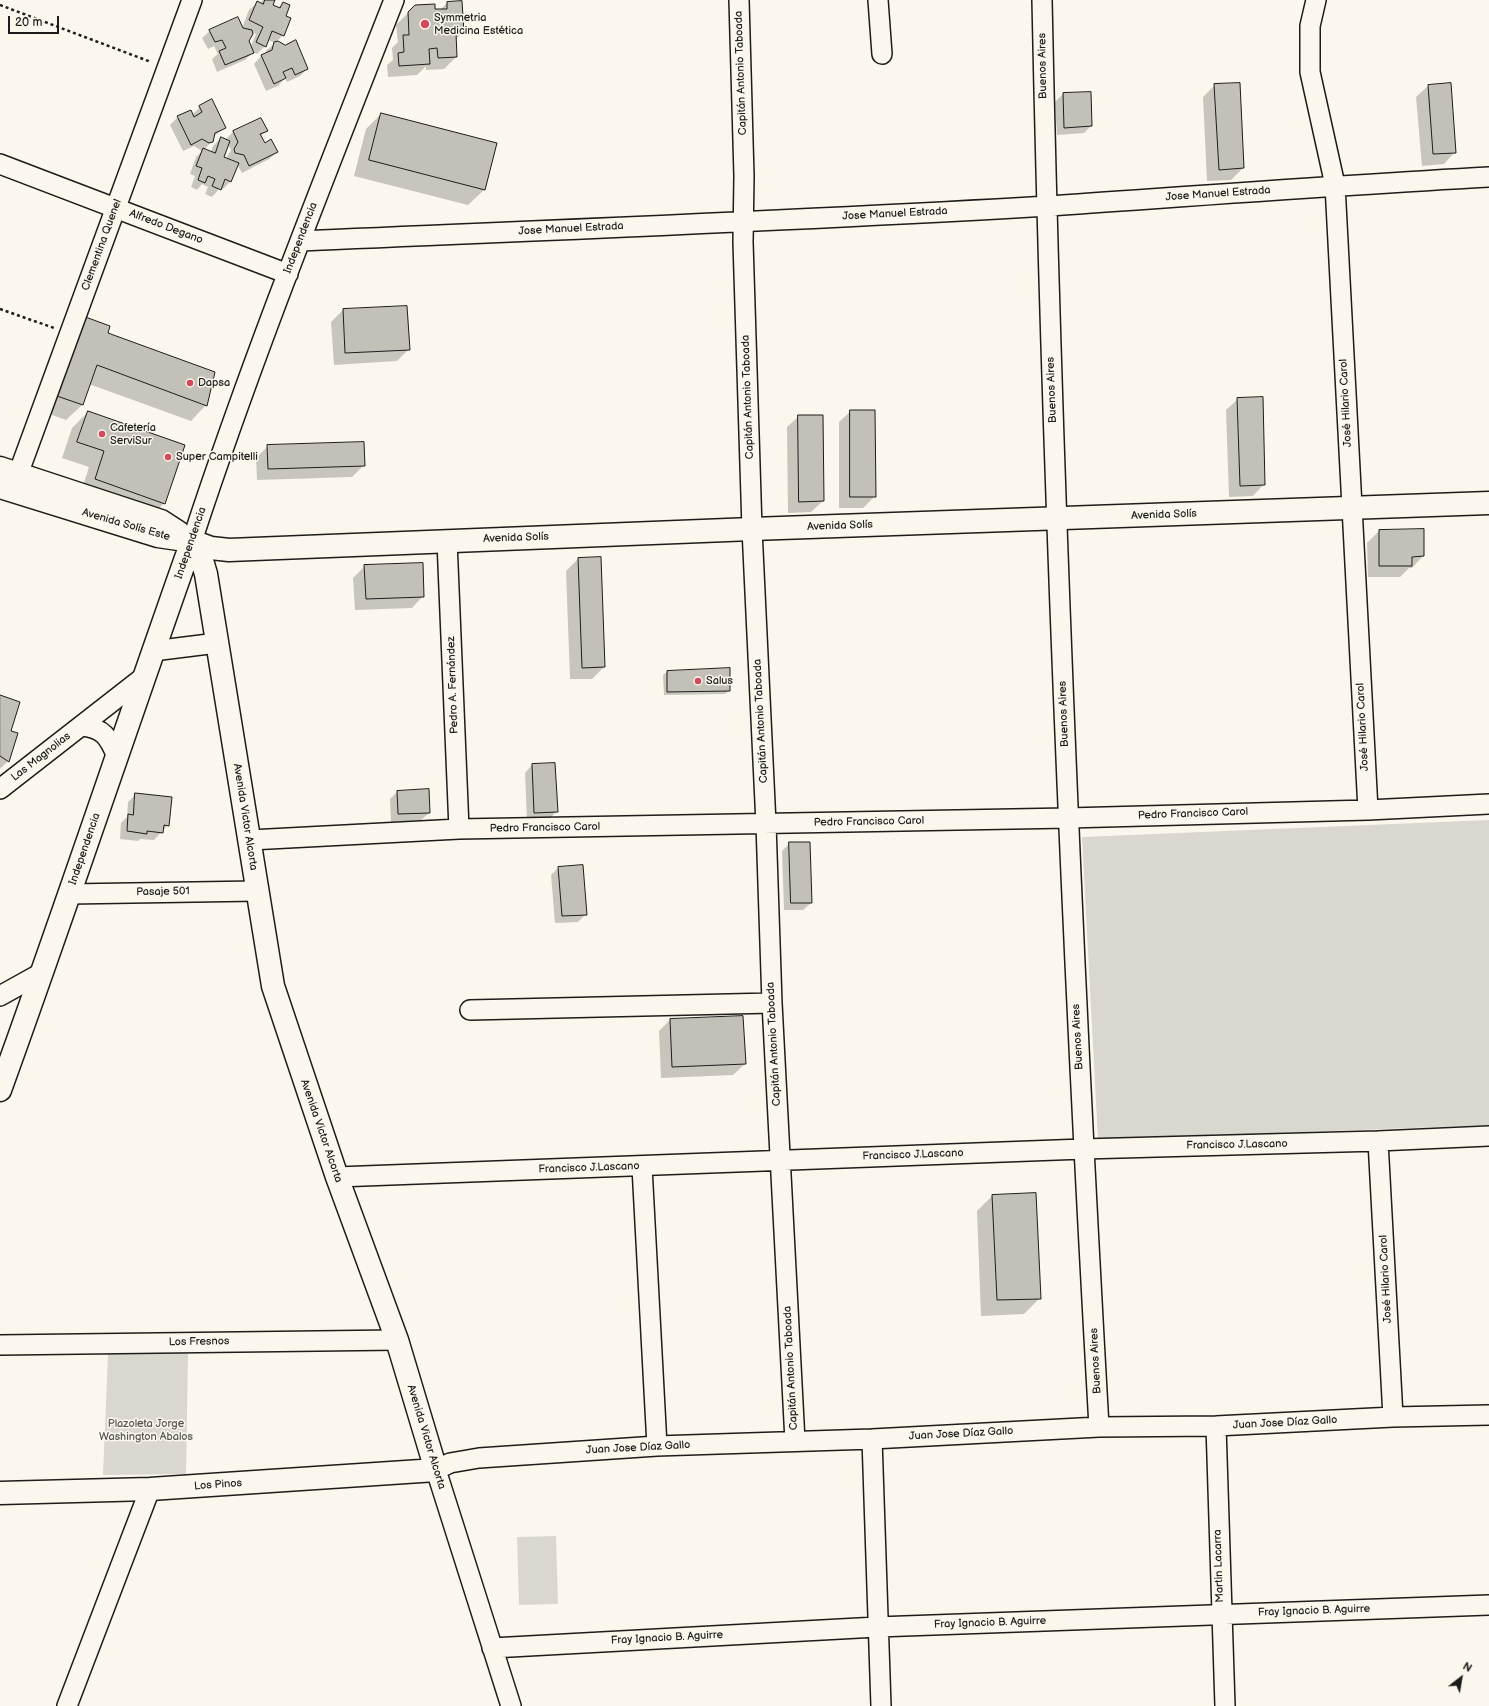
<!DOCTYPE html>
<html>
<head>
<meta charset="utf-8">
<style>
	body { margin:0 }
	#map { position:relative; width:1489px; height:1706px; overflow:hidden; background:#fbf7ec; font-family:"Balsamiq Sans",sans-serif }
	canvas { display:block }
	.north { position:absolute; left:1441px; top:1658px; width:40px; height:40px; -webkit-text-stroke:3px #fbf7ec; paint-order:stroke; rotate:31deg; font-size:11px; font-weight:700; line-height:16px; text-align:center; color:#1c1c1c }
	.north::after { content:''; display:block; margin:auto; width:14px; height:18px; background:#1c1c1c; clip-path:polygon(50% 0,100% 100%,50% 72%,0 100%) }
	.scale { position:absolute; left:8px; top:16px; width:51px; height:18px; box-sizing:border-box; border:2px solid #1c1c1c; border-top:0; padding-left:5px; font-size:12px; line-height:14px; white-space:nowrap; color:#1c1c1c; -webkit-text-stroke:3px #fbf7ec; paint-order:stroke }
</style>
</head>
<body>
<div id="map">
<canvas width="1489" height="1706"></canvas>
<div class="north">N</div>
<div class="scale">20 m</div>
</div>
<script>
const c = document.querySelector('canvas').getContext('2d');
c.lineJoin = 'round';
function fillPath(path, color) { c.fillStyle = color; c.fill(path, 'evenodd'); }
function strokePath(path, color, width, dash) { c.strokeStyle = color; c.lineWidth = width; c.lineCap = dash ? 'butt' : 'round'; c.setLineDash(dash || []); c.stroke(path); }
function drawText(font, color, halo, rows, align = 'center') {
  c.font = font + ' "Balsamiq Sans",sans-serif'; c.lineWidth = 3; c.setLineDash([]); c.textBaseline = 'middle'; c.strokeStyle = halo; c.fillStyle = color; for (const [text, x, y, turn = 0] of rows) {
    c.save(); c.translate(x, y); c.rotate((+turn || 0) * Math.PI / 180); c.textAlign = isNaN(turn) ? turn : align; if (halo) c.strokeText(text, 0, 0); c.fillText(text, 0, 0); c.restore();
  }
}
fillPath(new Path2D(`
	M1489 820V1125L1098 1140 1082 837Z
	M188 1352 186 1474 103 1475 108 1353Z
	M556 1536 558 1604 519 1605 517 1537Z`), '#dad7ce');
fillPath(new Path2D(`
	M263 0H274L272 5 278 8 283 3V35L277 41 284 46 307 69 300 76 287 82 285 78 278 86 266 91 254 64 261 56 266 54V51L275 43 268 40 265 46 257 54 253 52 245 60 217 72 212 59 218 54 214 46 208 49 202 38 210 31 242 28 249 10 257 3H260ZM251 32 256 34 250 48 247 41Z
	M447 3 463 32 455 40 456 57 444 69 426 70V66L417 75 388 77 387 65 393 60 392 48 398 42 396 25 415 6 434 10H440Z
	M1215 85 1243 168 1231 180 1207 181 1203 97Z
	M1428 86 1455 152 1444 164 1422 166 1416 97Z
	M1090 93 1091 126 1084 133 1057 135 1055 102 1063 94Z
	M200 107 225 128 213 137 212 141 204 150 211 152 213 146 221 138 225 140 233 132 261 119 266 131 261 136 265 144 277 152 269 159 242 173 237 164 231 181 223 189 220 188 212 197 205 194 208 187 202 184 197 190 191 187 195 176 190 174 196 157 202 151 194 146 183 151 170 125 178 117 192 115ZM228 144 231 150 227 157 228 159 223 157Z
	M381 114 484 190 468 205 354 176 366 129Z
	M406 307 409 349 397 361 334 365 331 322 343 310Z
	M106 334 206 405 191 421 89 384 82 405 66 420 36 409Z
	M1238 399 1264 484 1253 496 1229 497 1226 410Z
	M851 411 875 496 863 508H839V422Z
	M88 412 164 503 149 519 80 495 89 467 62 458 72 428Z
	M799 416 823 501 811 512 788 513 787 427Z
	M268 446 364 465 352 477 257 480 256 458Z
	M1423 530V556L1412 568H1409L1400 577H1368L1367 543 1379 531Z
	M578 559 604 667 592 679H570L566 571Z
	M365 566 423 596 412 608 355 610 353 578Z
	M729 669V691L725 694 664 695 663 675 667 672Z
	M0 696 9 731 16 734 8 761 0 769Z
	M532 765 557 811 549 819 527 820 525 773Z
	M397 792 429 813 421 820 391 822 390 799Z
	M136 794 168 825 154 840 140 839 138 841 120 839 121 823 127 817 128 802Z
	M790 843 811 903 803 910H784L782 851Z
	M559 867 586 914 578 922 555 923 551 875Z
	M670 1020 745 1064 733 1075 661 1078 659 1031Z
	M992 1196 1040 1298 1024 1314 981 1316 977 1211Z`), '#0003');
const building = new Path2D(`
	M265 0H275L273 5 280 8 283 2 290 5 286 16 291 18 284 36 272 31 266 47 256 42 263 27 249 20 257 1 263 4Z
	M462 1 464 32 456 33 457 57 438 58 437 48 429 49 430 64 399 66 398 53 404 52 403 35H409L408 12 415 5 435 4V9H447V2Z
	M238 17 243 28 252 30 253 34 249 41 254 53 225 65 219 51 226 48 222 40 215 42 209 30Z
	M296 40 308 69 295 75 292 68 283 72 286 78 274 84 261 55 272 50 274 42 278 41 285 45Z
	M1240 83 1244 168 1219 170 1214 84Z
	M1451 83 1456 153 1433 154 1428 85Z
	M1091 92 1092 126 1064 128 1063 93Z
	M212 99 226 128 215 133 213 142 209 143 202 139 191 145 177 116 191 110 194 117 202 112 199 106Z
	M381 113 497 143 485 190 369 160Z
	M261 118 268 131 260 134 265 143 271 139 278 152 249 166 244 155 235 153 234 149 238 142 233 131Z
	M221 137 230 141 224 157 239 163 231 182 225 179 221 190 212 186 215 179 208 176 205 183 198 180 202 168 196 166 203 148 215 153Z
	M407 306 410 350 345 353 343 309Z
	M80 315 110 326 108 333 215 372 207 406 97 365 83 405 51 394Z
	M1263 397 1265 485 1240 486 1237 398Z
	M850 410H875L876 497H850Z
	M88 411 185 445 165 504 95 479 104 451 77 442Z
	M798 415H823L824 501 799 502Z
	M364 442 365 466 268 469 267 445Z
	M1424 529V556L1412 557V566H1379V530Z
	M601 557 605 667 582 668 578 558Z
	M423 563 424 597 366 599 364 565Z
	M730 668V691L667 692V671Z
	M0 695 20 702 11 731 18 733 9 762 0 756Z
	M555 763 558 812 534 813 532 764Z
	M429 789 430 813 398 814 397 791Z
	M135 793 172 797 169 826 164 825 163 833 147 831V834L127 831 128 814 133 815Z
	M789 842H810L812 903H791Z
	M583 865 587 915 562 916 558 867Z
	M743 1016 746 1064 672 1067 670 1019Z
	M1036 1193 1041 1299 997 1300 992 1195Z`);
fillPath(building, '#c3c0b8');
strokePath(building, '#1c1c1c', 1);
const minor = new Path2D(`
	M739 0 744 176 743 242 752 529 766 824 772 1003 795 1441
	M878 0 882 54
	M1042 0C1052 476 1072 951 1099 1427
	M1316 0 1310 26V72L1335 185 1368 810
	M0 164 288 274
	M300 241C549 230 798 221 1047 206 1194 196 1342 185 1489 177
	M13 488 192 0
	M192 541C252 358 324 179 394 0
	M447 541 459 829
	M153 651 217 643
	M82 726C103 728 109 737 117 757
	M0 789 145 676
	M250 840 459 829 1068 818 1368 810 1489 804
	M69 894 257 891
	M0 996 43 972
	M470 1010 772 1003
	M1378 1141 1393 1417
	M642 1167 657 1446
	M337 1177 1083 1149 1378 1141 1489 1136
	M0 1345 397 1340
	M1216 1426 1225 1706
	M872 1439 881 1706
	M492 1648 877 1627 1489 1605
	M67 1706 150 1489
	M511 1706 436 1470 450 1463 479 1458 657 1446 872 1439 1099 1427 1216 1426 1393 1417 1489 1415`);
const major = new Path2D(`
	M0 468 161 521 178 532
	M0 487 158 536 192 541 211 548 229 550 752 529 1489 503
	M0 1090C66 908 127 724 192 541
	M0 1493 150 1489 436 1470 397 1340 337 1177 273 986 206 574 203 564 192 541`);
strokePath(minor, '#1c1c1c', 22);
strokePath(major, '#1c1c1c', 25);
strokePath(new Path2D(`
	M0 5 151 62
	M0 309 54 328`), '#1c1c1c', 2.5, [3, 3]);
strokePath(minor, '#fbf7ec', 19);
strokePath(major, '#fbf7ec', 22);
for (const [x, y, r, color] of [
	[425,24,5,"#d1495b"],
	[190,383,4,"#d1495b"],
	[102,434,4,"#d1495b"],
	[168,457,4,"#d1495b"],
	[698,681,4,"#d1495b"]
]) { const dot = new Path2D(); dot.arc(x, y, r, 0, 2 * Math.PI); c.fillStyle = color; c.fill(dot); strokePath(dot, '#fbf7ec', 1.5); }
drawText('11px', '#1c1c1c', '#fbf7ec', [
	["Symmetria",434,18],
	["Medicina Estética",434,31],
	["Dapsa",198,383],
	["Cafetería",110,428],
	["ServiSur",110,441],
	["Super Campitelli",176,457],
	["Salus",706,681]
], 'left');
drawText('11px', '#1c1c1c', '#fbf7ec', [
	["Buenos Aires",1043,66,-91],
	["Capitán Antonio Taboada",741,73,-92],
	["Jose Manuel Estrada",1218,194,-4],
	["Jose Manuel Estrada",895,214,-3],
	["Alfredo Degano",166,227,21],
	["Jose Manuel Estrada",571,229,-3],
	["Independencia",301,238,-69],
	["Clementina Quenel",102,245,-70],
	["Buenos Aires",1052,390,-92],
	["Capitán Antonio Taboada",748,397,-92],
	["José Hilario Carol",1346,403,-93],
	["Avenida Solís",1164,515,-2],
	["Avenida Solís Este",126,525,16],
	["Avenida Solís",840,526,-2],
	["Avenida Solís",516,538,-2],
	["Independencia",191,543,-71],
	["Pedro A. Fernández",453,685,-92],
	["Buenos Aires",1064,714,-92],
	["Capitán Antonio Taboada",761,721,-93],
	["José Hilario Carol",1363,727,-93],
	["Las Magnolias",41,757,-38],
	["Pedro Francisco Carol",1193,814,-2],
	["Avenida Victor Alcorta",245,817,81],
	["Pedro Francisco Carol",869,822,-1],
	["Pedro Francisco Carol",545,828,-1],
	["Independencia",85,849,-71],
	["Pasaje 501",163,892,-1],
	["Buenos Aires",1078,1037,-93],
	["Capitán Antonio Taboada",774,1044,-93],
	["Avenida Victor Alcorta",321,1131,71],
	["Francisco J.Lascano",1237,1145,-1],
	["Francisco J.Lascano",913,1155,-2],
	["Francisco J.Lascano",589,1168,-2],
	["José Hilario Carol",1386,1279,-93],
	["Los Fresnos",199,1342,-1],
	["Buenos Aires",1096,1361,-93],
	["Capitán Antonio Taboada",791,1368,-93],
	["Juan Jose Díaz Gallo",1285,1423,-3],
	["Juan Jose Díaz Gallo",961,1434,-3],
	["Avenida Victor Alcorta",426,1437,73],
	["Juan Jose Díaz Gallo",638,1448,-3],
	["Los Pinos",218,1485,-4],
	["Martin Lacarra",1219,1566,-92],
	["Fray Ignacio B. Aguirre",1314,1611,-2],
	["Fray Ignacio B. Aguirre",990,1623,-2],
	["Fray Ignacio B. Aguirre",667,1638,-3]
]);
drawText('11px', '#555451', '#fbf7ec', [
	["Plazoleta Jorge",146,1424],
	["Washington Abalos",146,1437]
]);
</script>
</body>
</html>
